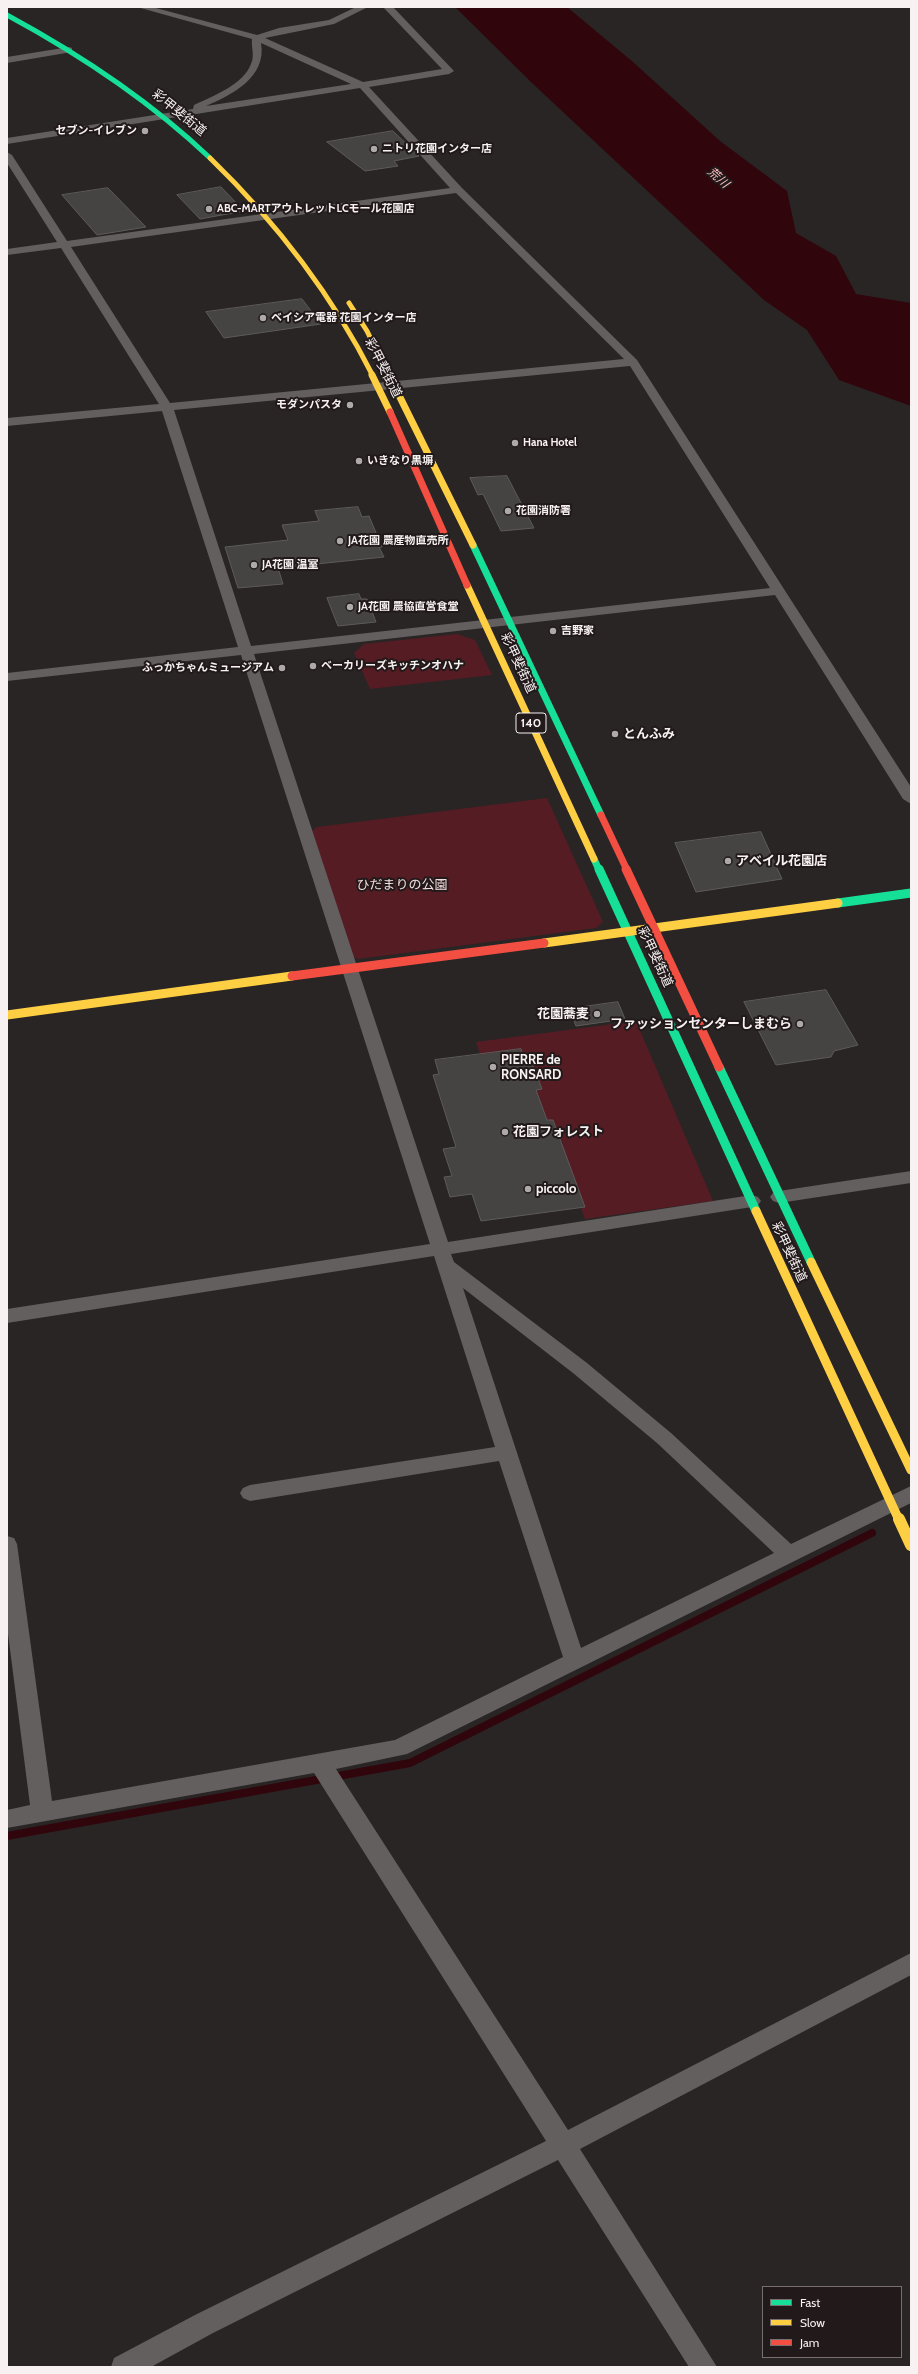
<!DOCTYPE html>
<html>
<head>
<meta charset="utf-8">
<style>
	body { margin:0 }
	#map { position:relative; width:918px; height:2374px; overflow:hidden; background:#292525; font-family:Cabin,sans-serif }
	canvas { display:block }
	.frame { position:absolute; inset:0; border:8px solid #f7f1f2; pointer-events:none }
	.legend { position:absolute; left:762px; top:2286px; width:140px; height:72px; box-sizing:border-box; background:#21191a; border:1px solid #776f70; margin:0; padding:5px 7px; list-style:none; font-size:12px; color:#f7f1f2 }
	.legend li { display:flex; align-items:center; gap:8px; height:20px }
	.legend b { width:20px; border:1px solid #776f70 }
</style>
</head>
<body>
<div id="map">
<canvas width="918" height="2374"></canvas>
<div class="frame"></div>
<ul class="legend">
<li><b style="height:5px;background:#16e098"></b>Fast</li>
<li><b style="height:5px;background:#ffcf43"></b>Slow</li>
<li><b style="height:5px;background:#f24e42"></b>Jam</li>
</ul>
</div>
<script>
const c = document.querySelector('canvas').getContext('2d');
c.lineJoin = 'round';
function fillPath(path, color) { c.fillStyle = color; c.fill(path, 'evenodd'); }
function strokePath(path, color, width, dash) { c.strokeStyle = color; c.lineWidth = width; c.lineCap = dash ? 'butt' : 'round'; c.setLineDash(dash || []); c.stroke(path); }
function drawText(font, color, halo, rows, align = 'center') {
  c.font = font + ' Cabin,"Noto Sans JP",sans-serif'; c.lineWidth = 4; c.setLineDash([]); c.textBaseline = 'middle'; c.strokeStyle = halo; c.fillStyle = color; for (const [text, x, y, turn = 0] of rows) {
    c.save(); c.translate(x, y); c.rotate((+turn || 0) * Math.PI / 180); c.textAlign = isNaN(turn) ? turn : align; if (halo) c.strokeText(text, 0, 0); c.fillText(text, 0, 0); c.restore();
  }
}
fillPath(new Path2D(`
	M457 634 475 640 492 675 370 689 354 653 364 644Z
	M547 798 603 922 596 928 358 959 352 956 312 831 317 827Z
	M636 1021 713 1201 585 1219 557 1145 563 1144 553 1120H547L536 1090 542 1089 530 1058 524 1059 521 1049 480 1054 476 1042Z`), '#551c24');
fillPath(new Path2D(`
	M455 7H567L633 62 720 141 787 191 796 233 836 256 856 294 911 303V406L839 380 807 330 764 300 532 83Z`), '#31050c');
strokePath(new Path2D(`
	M7 1836 410 1763 872 1533`), '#31050c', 8);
const building = new Path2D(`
	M393 131 419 156 394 161 398 166 365 171 327 142Z
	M221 187 244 211 200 219 177 195Z
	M108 188 146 227 97 235 62 195Z
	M302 299 321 324 224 338 206 312Z
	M507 476 534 528 501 531 483 494 478 495 470 478Z
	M358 507 362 517 369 516 382 547H379L384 557 278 568 283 584 238 588 225 547 288 540 282 525 319 521 315 511Z
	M359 594 361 599H367L376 622 338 626 327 598Z
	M761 832 782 879 696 892 675 843Z
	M826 990 858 1045 834 1051 831 1057 776 1065 744 1002Z
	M618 1002 625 1019 576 1026 569 1009Z
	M521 1049 524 1059 530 1058 542 1089 536 1090 547 1120H553L585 1207 481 1221 472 1194 450 1197 444 1177 452 1176 443 1149 456 1147 433 1075 439 1074 435 1060Z`);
fillPath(building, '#464343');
strokePath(building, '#5e5a5a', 1);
fillPath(new Path2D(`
	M137 7H152L257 35 279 28 329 20 356 7H368L334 24 265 38 363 82 442 69 383 7H393L454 71 449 74 369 87 462 188 637 360 911 787V804L903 799 775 595 254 654 448 1242 752 1195 758 1197 761 1201 758 1205 752 1207 451 1254 454 1262 587 1363 671 1433 791 1544 911 1486V1503L407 1754 336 1769 568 2130 911 1953V1975L580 2149 717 2367H689L558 2160 213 2333 151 2367H111L114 2358 195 2315 546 2141 314 1773 7 1828V1810L30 1805 7 1626V1536L14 1538 17 1544 52 1801 395 1740 563 1657 499 1461 250 1501 243 1498 240 1493 243 1488 250 1485 495 1447 434 1256 7 1323V1309L430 1244 241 655 7 681V673L238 647 162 411 7 426V418L159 404 61 248 7 255V249L57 242 7 163V152L12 155 67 241 450 188 360 88 7 144V138L193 109 194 105C213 96 243 85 251 64 255 55 251 48 252 39ZM261 43 351 84 206 106C232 95 267 77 261 43ZM456 193 624 359 170 403 71 247ZM630 366 770 588 251 646 174 410ZM463 1288 573 1373 657 1443 774 1553 581 1648Z
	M69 47 72 48V52L7 63V57Z
	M911 1171V1183L779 1203 773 1201 770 1197 773 1193 779 1191Z`), '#635f5f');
strokePath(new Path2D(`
	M7 15C81 55 149 100 210 158`), '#16e098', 5);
strokePath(new Path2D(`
	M473 545 601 815
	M594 859 599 870`), '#16e098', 7);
strokePath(new Path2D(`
	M599 869 756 1211
	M838 903 911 893
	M719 1067 811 1262`), '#16e098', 9);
strokePath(new Path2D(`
	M210 158C277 223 331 293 373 376
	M349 303 367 331 389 376`), '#ffcf43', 5);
strokePath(new Path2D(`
	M372 375 390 412
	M389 375 473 545
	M467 585 594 859`), '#ffcf43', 7);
strokePath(new Path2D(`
	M544 943 838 903
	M7 1015 292 976
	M756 1211 899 1520
	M811 1262 911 1470`), '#ffcf43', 9);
strokePath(new Path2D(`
	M899 1519 911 1545`), '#ffcf43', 12);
strokePath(new Path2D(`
	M390 412 467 585
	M601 815 627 870`), '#f24e42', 7);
strokePath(new Path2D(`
	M626 869 719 1067
	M292 976 544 943`), '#f24e42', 9);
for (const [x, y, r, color] of [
	[145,131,4,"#afaaaa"],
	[374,149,4,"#afaaaa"],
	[209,209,4,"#afaaaa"],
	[263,318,4,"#afaaaa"],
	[350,405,4,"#afaaaa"],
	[515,443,4,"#afaaaa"],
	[359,461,4,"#afaaaa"],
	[508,511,4,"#afaaaa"],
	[340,541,4,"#afaaaa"],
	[254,565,4,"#afaaaa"],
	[350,607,4,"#afaaaa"],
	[553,631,4,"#afaaaa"],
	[313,666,4,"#afaaaa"],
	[282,668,4,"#afaaaa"],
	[615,734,4,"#afaaaa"],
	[728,861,4,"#afaaaa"],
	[597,1014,4,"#afaaaa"],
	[800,1024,4,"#afaaaa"],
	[493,1067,4,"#afaaaa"],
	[505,1132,4,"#afaaaa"],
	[528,1189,4,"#afaaaa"]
]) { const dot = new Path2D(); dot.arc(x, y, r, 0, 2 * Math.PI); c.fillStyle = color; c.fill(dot); strokePath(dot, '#21191a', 1.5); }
drawText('bold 11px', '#f7f1f2', '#21191a', [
	["セブン-イレブン",137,131,"right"],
	["ニトリ花園インター店",382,149],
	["ABC-MARTアウトレットLCモール花園店",217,209],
	["ベイシア電器 花園インター店",271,318],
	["モダンパスタ",342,405,"right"],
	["Hana Hotel",523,443],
	["いきなり黒塀",367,461],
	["花園消防署",516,511],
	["JA花園 農産物直売所",348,541],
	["JA花園 温室",262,565],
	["JA花園 農協直営食堂",358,607],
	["吉野家",561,631],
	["ベーカリーズキッチンオハナ",321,666],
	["ふっかちゃんミュージアム",274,668,"right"]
], 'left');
drawText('italic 12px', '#febdc0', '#21191a', [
	["荒川",718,178,42]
]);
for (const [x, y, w] of [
	[531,723,30]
]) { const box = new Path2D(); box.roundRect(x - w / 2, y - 10, w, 20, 3); c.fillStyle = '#21191a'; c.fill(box); strokePath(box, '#f7f1f2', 1); }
drawText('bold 12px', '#f7f1f2', null, [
	["140",531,723]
]);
drawText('13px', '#f7f1f2', '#21191a', [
	["彩甲斐街道",179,113,39],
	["彩甲斐街道",383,368,63],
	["彩甲斐街道",518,663,65],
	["彩甲斐街道",655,957,65],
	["彩甲斐街道",789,1252,65]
]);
drawText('bold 13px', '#f7f1f2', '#21191a', [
	["とんふみ",623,734],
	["アベイル花園店",736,861],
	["花園蕎麦",589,1014,"right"],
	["ファッションセンターしまむら",792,1024,"right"],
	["PIERRE de",501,1060],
	["RONSARD",501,1075],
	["花園フォレスト",513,1132],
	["piccolo",536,1189]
], 'left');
drawText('13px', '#f5dedf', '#21191a', [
	["ひだまりの公園",402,885]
]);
</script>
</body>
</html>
